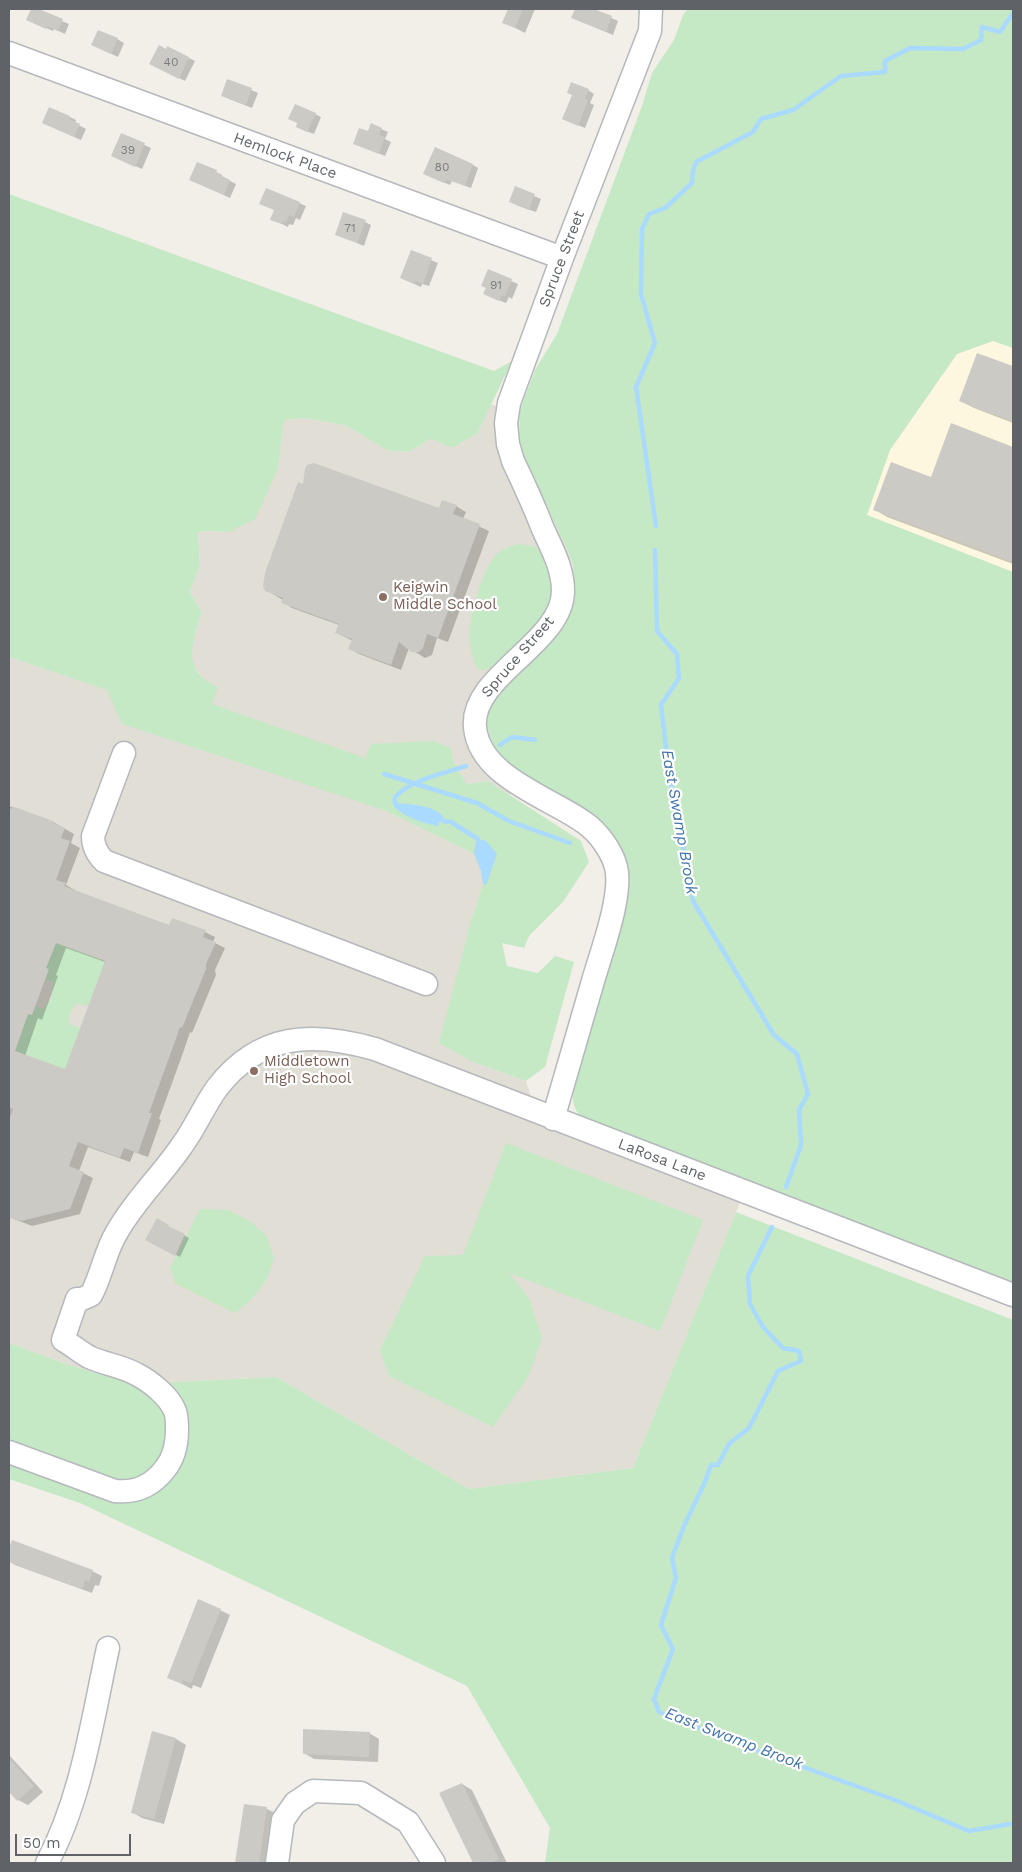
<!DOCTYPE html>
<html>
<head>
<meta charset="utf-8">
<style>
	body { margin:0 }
	#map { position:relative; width:1022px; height:1872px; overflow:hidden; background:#f1efe8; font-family:"Work Sans",sans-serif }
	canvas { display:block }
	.frame { position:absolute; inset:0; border:10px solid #5f6368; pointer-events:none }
	.scale { position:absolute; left:15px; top:1834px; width:116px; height:22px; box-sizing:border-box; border:2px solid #5f6368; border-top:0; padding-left:6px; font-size:15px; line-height:18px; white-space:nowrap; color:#5f6368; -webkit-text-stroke:4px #fff; paint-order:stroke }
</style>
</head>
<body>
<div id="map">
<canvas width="1022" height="1872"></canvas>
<div class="frame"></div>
<div class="scale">50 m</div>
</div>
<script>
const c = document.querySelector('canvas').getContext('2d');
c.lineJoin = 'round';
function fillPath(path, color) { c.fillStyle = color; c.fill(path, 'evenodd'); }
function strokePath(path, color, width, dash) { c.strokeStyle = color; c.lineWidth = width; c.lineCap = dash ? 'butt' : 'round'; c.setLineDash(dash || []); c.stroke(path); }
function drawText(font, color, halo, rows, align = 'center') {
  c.font = font + ' "Work Sans",sans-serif'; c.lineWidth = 4.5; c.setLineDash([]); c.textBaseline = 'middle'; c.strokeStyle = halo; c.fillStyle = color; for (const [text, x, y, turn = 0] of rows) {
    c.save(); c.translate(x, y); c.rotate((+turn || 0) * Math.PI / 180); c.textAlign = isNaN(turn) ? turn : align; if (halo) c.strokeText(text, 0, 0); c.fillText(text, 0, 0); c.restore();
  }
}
fillPath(new Path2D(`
	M993 341 1013 348V572L867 515 890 450 957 354Z`), '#fef7e0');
fillPath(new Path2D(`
	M490 404 519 413 520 440 536 485 569 553 575 580V591L570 610 488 716V732L492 744 518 771 510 795 488 781 467 784 453 761 451 748 365 759 211 704 206 682 193 665 191 647 202 612 190 592 200 565 198 532 209 531 229 532 278 469 284 420 305 418 345 425 387 450 409 452 431 439 452 448 477 434Z
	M9 657 108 690 384 810 474 853 481 871 483 884 471 921 473 1062 526 1081 539 1123 741 1200 633 1468 469 1489 276 1377 156 1383 116 1379 63 1363 9 1343Z`), '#e1ded6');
fillPath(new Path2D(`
	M688 9H1013V348L993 341 957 354 890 450 867 515 1013 572V1283L580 1116C573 1107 572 1099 573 1088L626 870 501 757C486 735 482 717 497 695L570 610 575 591 573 566 569 553 526 463 520 440 519 413 535 370 557 334 642 106 652 73 674 40 683 15Z
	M9 194 494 371 512 361 477 434 452 448 431 439 409 452 387 450 345 425 305 418 284 420 278 469 255 519 229 532 209 531 198 532 200 565 190 592 202 612C193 642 180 670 218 687L212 704 365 758 371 744 433 741 451 748 453 761 467 784 488 781 581 841 589 862 563 902 529 936 524 948 502 943 507 966 538 973 555 956 574 962 545 1067 526 1081 473 1062 439 1043 471 921 483 884 481 871 473 853 384 810 122 724 107 690 9 657Z
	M519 544C538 546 542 548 548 567 553 580 555 590 550 604 544 617 498 670 484 670 476 670 474 664 473 657 470 648 469 637 470 627 473 608 483 567 498 553 504 548 512 546 519 544Z
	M56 943 112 963 100 974 88 1006 77 1003 70 1012 69 1024 80 1028 69 1059 72 1072 15 1051 28 1014 32 1015 36 1006 43 1009 51 998 53 982 45 979 49 970 46 968Z
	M506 1143 703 1220 660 1331 509 1273 529 1298 542 1338 529 1375 493 1427 389 1376 380 1350 425 1256 463 1255Z
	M200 1209 228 1210 251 1222 267 1236 274 1259 269 1274 261 1288 249 1302 235 1313 175 1283 170 1268Z
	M736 1212 1013 1320V1863H545L550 1828 467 1686 80 1503 9 1479V1343L63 1363 116 1379 156 1383 276 1377 469 1489 633 1468Z`), '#c5e8c5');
fillPath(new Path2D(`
	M395 803C409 804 433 805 443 816V821L439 822 438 826C421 823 407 818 394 807Z
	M478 839 486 841 497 854 486 885 483 884 481 871 474 853 476 841Z`), '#aadaff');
fillPath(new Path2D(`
	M33 9 69 24 65 34 54 29 53 31 28 20Z
	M507 9H535L525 33 504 22 509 10Z
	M576 9H591L618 21 613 35 573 18Z
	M117 39 124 43 118 57 99 48Z
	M189 58 195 61 185 81 157 67Z
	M228 80 258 93 252 108 229 99Z
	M588 90 594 94 590 103 594 105 585 128 563 119Z
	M315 114 321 117 314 134 303 130Z
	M70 117 76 120 75 123 86 129 81 140 50 126Z
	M371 125 388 132 385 139 391 142 385 156 355 143 368 132Z
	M122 135 151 148 142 169 112 156Z
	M473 165 478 168 471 188 452 181 450 185 431 177Z
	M216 172 222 175V177L236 184 230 198 197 183Z
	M515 188 541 199 536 212 516 205Z
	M299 203 306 206 300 220 296 218 293 225 289 224 288 227 272 219Z
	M365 222 371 225 364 246 336 234Z
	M411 252 438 263 429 286 422 284 421 287 401 278Z
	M488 271 518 284 512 299 509 297 506 303 491 297 487 288Z
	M978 354 1013 368V423L974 408 960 401Z
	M952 425 1013 448V564L887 517 874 509 931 479Z
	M456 506 466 512 463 519 489 531 448 642 437 638 432 655 425 658 409 648 401 670 359 654 350 649 353 641 337 633 339 625 292 608 283 602V600L266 590 439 509Z
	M9 806 53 822 74 834 71 843 80 848 66 885 75 890 74 891 170 926 205 932 215 937 213 942 225 948 215 970 216 975 192 1033 190 1032 184 1050 159 1119 161 1120 148 1157 134 1152 130 1162 88 1147 79 1171 93 1178 80 1214 32 1226 9 1217ZM66 948 105 962 66 1071 25 1056 38 1018 42 1020 58 976 56 975Z
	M157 1220 189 1238 180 1257 147 1239Z
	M13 1541 92 1571 102 1576 99 1586 95 1585 92 1593 15 1565 9 1561V1551Z
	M220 1610 230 1615 201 1688 193 1685 192 1689 168 1677Z
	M153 1733 176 1739 186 1745 164 1824 142 1818 132 1812Z
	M369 1733 379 1739 378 1762 314 1759 304 1753Z
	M9 1755 43 1792 28 1805 18 1800 9 1790Z
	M462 1784 472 1790 507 1863H474L441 1794Z
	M245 1805 267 1809 277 1814 270 1863H236Z`), '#0003');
strokePath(new Path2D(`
	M656 526 636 387 655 343 641 294 642 229 649 214 665 208 692 183 693 171 696 162 753 132 761 119 793 110 841 76 885 72V61L910 48 963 49 981 40 982 27 1000 32 1013 13
	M655 550 657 631 677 654 679 678 661 705 669 773 693 901 774 1035 797 1054 808 1094 799 1110 801 1145 786 1187
	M500 745 512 737 535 740
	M384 774 477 803 509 821 570 843
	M395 803V797C412 779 443 774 466 766
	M443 821 451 822 478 839
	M772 1227 748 1276 750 1304 763 1327 783 1348 799 1351 801 1361 778 1371 749 1428 729 1444 718 1465H711L705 1482 684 1526 672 1558 676 1578 661 1625 673 1649 654 1699 659 1712 736 1743 895 1800 969 1831 1010 1824`), '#aadaff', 4.5);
fillPath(new Path2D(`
	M31 9H39L63 19 58 31 47 26 46 29 26 20Z
	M508 9H523L515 28 502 23Z
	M575 9H594L612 16 606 32 571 18Z
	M98 30 118 38 111 54 91 45Z
	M159 45 166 49 167 46 189 57 179 79 149 64Z
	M227 79 252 88 246 105 221 96Z
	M571 82 589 89 585 99 588 100 578 126 562 119 572 95 567 93Z
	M295 104 316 113 307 132 296 127 297 123 288 119Z
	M49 107 70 116 69 119 80 124 74 137 42 123Z
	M371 123 382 128 379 135 385 137 379 154 353 144 359 128 368 131Z
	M121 133 145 143 135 167 111 156Z
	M435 147 473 164 465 186 446 179 444 183 423 174Z
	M197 162 217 170 216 173 230 180 224 195 189 180Z
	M515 186 535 194 529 210 509 202Z
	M266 188 300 202 294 217 289 215 286 223 283 221 282 224 270 220 274 210 259 204Z
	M343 212 366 220 357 243 335 235Z
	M411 250 432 258 423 284 415 281 414 284 400 278Z
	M488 269 512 279 505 296 502 295 499 301 483 294 486 288 481 286Z
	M977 353 1013 366V422L959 401Z
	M951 423 1013 447V562L873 510 891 462 931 477Z
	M314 463 439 508 442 500 457 505 453 514 480 524 438 638 427 634 423 648 419 652H411L399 642 391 665 348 649 352 639 335 633 339 624 281 603 283 598 265 591 263 586 265 573 298 482 303 484 305 469 307 465Z
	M12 806 53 821V823L65 828 61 838 70 841 56 880 66 883 64 886 169 925 172 918 206 930 203 937 216 942 206 964V969L182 1028 180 1027 174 1044 149 1113H152L138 1153 124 1148 120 1158 78 1142 69 1166 84 1172 70 1209 21 1221 9 1217V1120L13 1109 9 1107V808L12 809ZM56 943 105 961 65 1069 15 1051 28 1014 32 1015 49 969 46 968Z
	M157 1218 169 1225 168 1226 185 1234 175 1256 145 1240Z
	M12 1540 93 1570 89 1582 85 1580 82 1589 9 1562V1548Z
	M198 1599 221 1609 191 1683 183 1680 182 1684 167 1678Z
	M303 1729 370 1732 369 1757 303 1754Z
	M152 1731 176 1738 154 1819 131 1813Z
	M9 1758 34 1786 17 1801 9 1792Z
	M462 1783 499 1859 490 1863H473L439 1793Z
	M244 1804 267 1807 259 1863H235Z`), '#cccac5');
const minor = new Path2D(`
	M9 53 562 258
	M124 753 93 836C93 847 97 854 104 861L426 984
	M553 1119C566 1073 580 1027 593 981 601 953 623 895 616 867 612 851 598 832 585 823 551 798 479 777 475 727 470 676 563 643 563 591 563 568 552 549 543 529 534 506 524 484 513 461L508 444 506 423 509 403 562 258 650 31 651 9
	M9 1452 115 1491C136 1493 152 1486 165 1469 174 1458 177 1444 177 1430 177 1424 177 1416 175 1411 169 1396 150 1381 136 1374 122 1366 104 1364 89 1357 80 1352 72 1345 63 1340L77 1299H82L91 1295C102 1275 105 1251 117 1232 135 1200 163 1174 183 1144 196 1126 204 1106 217 1088 259 1033 313 1031 375 1049L1013 1295
	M47 1863C82 1797 92 1721 108 1648
	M277 1863 283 1820 295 1803 313 1791 361 1793 408 1822 434 1863`);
strokePath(minor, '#b5b8bc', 25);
strokePath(minor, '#fff', 22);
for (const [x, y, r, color] of [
	[383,597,5,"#8d6e63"],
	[254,1071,5,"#8d6e63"]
]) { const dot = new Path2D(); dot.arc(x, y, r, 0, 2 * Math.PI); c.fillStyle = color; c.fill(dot); strokePath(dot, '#fff', 2); }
drawText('12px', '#7a7d7f', null, [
	["40",171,62],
	["39",128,150],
	["80",442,167],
	["71",350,228],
	["91",496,285]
]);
drawText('15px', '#5f6368', '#fff', [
	["Hemlock Place",285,156,20],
	["Spruce Street",562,259,-69],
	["Spruce Street",518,657,-49],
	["LaRosa Lane",662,1160,21]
]);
drawText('15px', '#785e54', '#fff', [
	["Keigwin",393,588],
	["Middle School",393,605],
	["Middletown",264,1062],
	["High School",264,1079]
], 'left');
drawText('italic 16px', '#4174aa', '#fff', [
	["East Swamp Brook",679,822,80],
	["East Swamp Brook",734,1739,21]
]);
</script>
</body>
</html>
